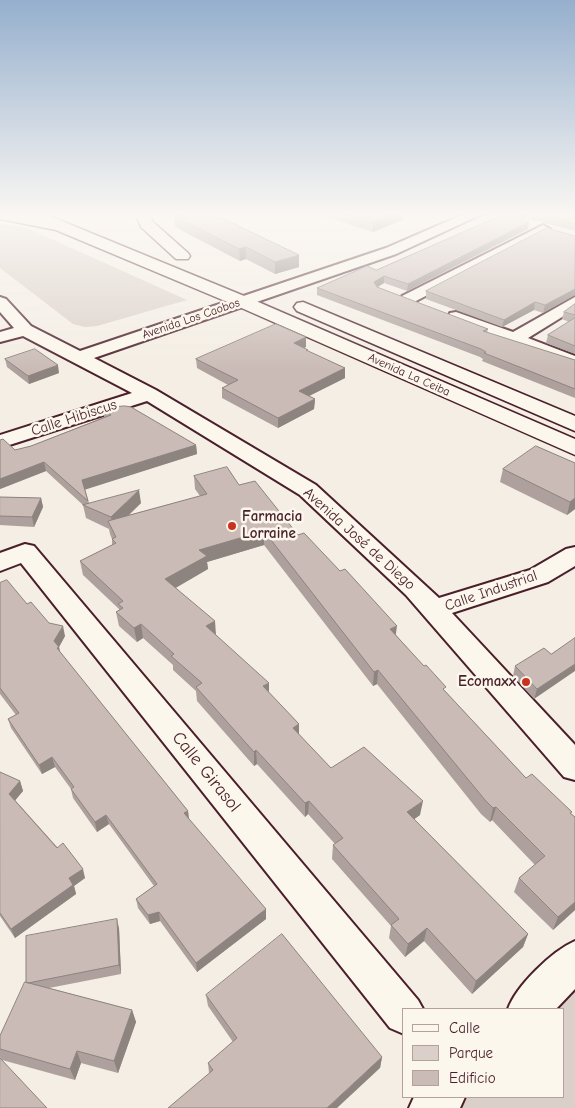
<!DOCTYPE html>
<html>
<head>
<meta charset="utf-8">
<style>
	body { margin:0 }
	#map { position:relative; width:575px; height:1108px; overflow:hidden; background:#f4eee4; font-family:"Comic Neue",sans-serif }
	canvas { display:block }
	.legend { position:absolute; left:402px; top:1008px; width:162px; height:90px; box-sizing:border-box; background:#fbf7ec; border:1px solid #b4a19f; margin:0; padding:6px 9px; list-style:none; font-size:15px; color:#4a1f2b }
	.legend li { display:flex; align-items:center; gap:10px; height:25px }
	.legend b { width:25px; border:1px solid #b4a19f }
</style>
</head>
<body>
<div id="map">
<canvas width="575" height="1108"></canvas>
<ul class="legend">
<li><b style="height:6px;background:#fbf7ec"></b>Calle</li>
<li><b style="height:14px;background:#dbd0c9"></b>Parque</li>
<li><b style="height:14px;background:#cabbb6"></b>Edificio</li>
</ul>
</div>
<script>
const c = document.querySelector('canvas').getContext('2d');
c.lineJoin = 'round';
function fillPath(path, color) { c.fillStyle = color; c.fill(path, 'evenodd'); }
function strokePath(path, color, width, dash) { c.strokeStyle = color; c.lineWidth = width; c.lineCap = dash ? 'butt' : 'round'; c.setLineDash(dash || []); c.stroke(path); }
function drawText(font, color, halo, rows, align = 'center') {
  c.font = font + ' "Comic Neue",sans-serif'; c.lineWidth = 5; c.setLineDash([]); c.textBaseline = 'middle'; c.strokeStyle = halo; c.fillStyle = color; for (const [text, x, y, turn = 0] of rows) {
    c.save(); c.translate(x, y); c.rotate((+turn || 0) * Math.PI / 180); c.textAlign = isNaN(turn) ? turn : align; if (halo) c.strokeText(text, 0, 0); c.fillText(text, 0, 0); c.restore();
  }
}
fillPath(new Path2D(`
	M0 224 27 228 187 300 97 326 85 327 73 324 0 268Z
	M575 990V1108H457L468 1097H564V1009H555Z`), '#dbd0c9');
const minor = new Path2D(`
	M462 215H480L396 254 94 358 156 390 316 485 439 598 530 570 566 549 575 547V566L548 582 452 613 575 745V780L564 777 406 595 300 495 147 401 0 448V435L132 393 23 336 0 342V332L14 328 0 312V297L6 299 31 326 80 351 386 248Z
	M543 225 550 229 548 232 414 302 408 304 400 299 402 296Z
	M575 297V309L528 338 575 356V368L450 321 448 317 450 313 456 312 513 332Z
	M25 544 34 546 418 1000 423 1009H404V1034L390 1028 21 563 0 571V553Z
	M575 941V989L556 1009H508C516 986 552 951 575 941Z
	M414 1097H465L460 1108H409Z`);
const highway = new Path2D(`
	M0 215H47L249 298 575 439V455L237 306 56 230 0 219Z
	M136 215H150L153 222 188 253 190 256 188 259H176L141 227Z
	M303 302 575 416V431L297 311 294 307 297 303Z`);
strokePath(minor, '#4a1f2b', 4);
strokePath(highway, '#4a1f2b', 3);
fillPath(minor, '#fbf7ec');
fillPath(highway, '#fbf7ec');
fillPath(new Path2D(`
	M320 215H402V220L373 232Z
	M502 215H575V231L526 218 524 220 528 229 407 291 384 283 377 287 488 329 487 333 575 360V398L482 361 483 359 480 357 317 295V288L376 270Z
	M174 216 299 267 275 274 246 259 240 261 175 227Z
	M575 236 543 313 534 310 502 327 426 299V291Z
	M575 304V354L546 343 548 335 569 322 562 319 564 312Z
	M306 337V347L304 348 308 351 345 368V378L309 396 315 399 314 409 278 428 222 398V388L228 385 197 368 196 359Z
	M5 359 59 373 29 384 7 367Z
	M103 408 196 445 197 454 85 489 89 503H141L129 515 200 496 195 489 194 476 239 485 298 535 396 635 445 691 526 778 575 817V910L553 930 514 892 519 878 535 865 492 820 490 822 481 814 377 684 373 686 264 545 207 562 208 569 175 588 216 635 269 693 299 724V735L331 768 420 815 414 819 528 934 523 947 472 994 424 941 405 957 389 938 391 926 332 859 333 845 335 844 308 814 305 817 257 764 254 766 197 701 196 691 173 670V665L143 638 137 642 119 626 116 612 119 610V609L83 575 80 561 112 545V539L110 534 109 529 86 518 83 505 46 471 0 489V440L15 450 31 446 104 417Z
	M575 463V509L567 515 500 482 503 469Z
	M0 497 41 498 43 507 34 527 0 525Z
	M0 583 27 604 49 623 65 636 59 647 60 652 188 811 189 819 266 919 197 972 160 921 150 924 138 908 136 899 154 886 109 824 97 832 73 798 71 789 55 767 42 774 11 728 8 719 16 715 0 694Z
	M551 654 534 699 513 676 515 666Z
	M0 772 20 781 23 791 15 800 85 878 74 886 76 894 15 938 0 916Z
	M119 928 121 974 49 988 132 1010 136 1022 118 1073 81 1063 75 1080 2 1060 0 1057V1036L26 982Z
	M206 995 382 1057 380 1068 209 1073 208 1063 233 1042 208 1006Z`), '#aea19d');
fillPath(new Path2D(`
	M392 215H402V220L373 232V222Z
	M523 215H527L526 218 518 225 519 218Z
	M529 222 528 229 407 291 408 284Z
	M246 247V259L240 261 239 249Z
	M299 255V267L275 274V262Z
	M384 276V283L373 290 374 282Z
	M575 289V295L543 313 545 305Z
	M535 302 534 310 502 327 504 320Z
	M306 337V347L293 353 294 343Z
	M58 365 59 373 29 384 28 376Z
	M345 368V378L299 401V391Z
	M315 399 314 409 278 428V418Z
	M196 445 197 454 84 490 82 480Z
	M44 462 46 471 0 489V479Z
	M139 490 141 503 113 530 111 517Z
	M41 498 43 507 34 527 32 517Z
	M575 498V509L567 515 570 502Z
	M264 531V545L207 562 208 569 167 593 165 579 199 550Z
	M215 621 216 635 206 626Z
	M141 624 143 638 137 642 134 628Z
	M63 626 65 636 59 647 61 657 54 641Z
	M397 626 395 640 390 629Z
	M575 664V671L534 699 537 689Z
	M378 670 377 684 373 686 374 672Z
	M269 683V697L263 686Z
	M299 724V738L293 728Z
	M256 750 257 764 254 766V752Z
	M52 757 55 767 42 774 39 765Z
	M20 781 23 791 13 803 9 794Z
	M309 801 308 814 305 817V803Z
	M423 801 420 815 405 826 407 812Z
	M496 807 492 820 490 822 493 808Z
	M188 811 189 820 184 813Z
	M106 815 109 824 97 832 95 822Z
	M83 869 85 878 74 886 76 894 15 938 11 929 69 878Z
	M575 902V910L553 930 558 917Z
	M266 909V919L197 972 196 963Z
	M159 912 160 921 150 924 148 915Z
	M117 919 119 928 121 974 119 965Z
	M427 928 424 941 405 957 408 944Z
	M528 934 523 947 472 994 476 981Z
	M132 1010 136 1022 118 1073 114 1061Z
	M77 1051 81 1063 75 1080 70 1069Z
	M382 1057 380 1068 337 1108H327Z`), '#8d837f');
const building = new Path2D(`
	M179 215H216L299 255 275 262 246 247 239 249 174 216Z
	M350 215H392L373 222Z
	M502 215H523L519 218 529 222 408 284 384 276 374 282 377 287 488 329 483 331 575 360V389L484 353 486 352 481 349 317 288 367 266 376 270Z
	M539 215H575V224Z
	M547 228 575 236V289L545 305 535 302 504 320 426 291Z
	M575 304V315L564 312Z
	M575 318V346L548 335Z
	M276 324 306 337 294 343 308 350H306L345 368 299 391 315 399 278 418 222 388 238 380 196 359Z
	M35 349 58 365 28 376 5 359Z
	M125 406 131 407 196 445 82 480 88 501 44 462 0 479V440L3 439 15 450 31 446 111 415 103 408Z
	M536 446 575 463V498L570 502 503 469Z
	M227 467 239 485 255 481 298 535 304 533 340 571 345 569 397 626 390 629 424 666 426 665 446 687 443 689 526 778 532 774 572 812 570 813 575 817V902L558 917 519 878 545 856 496 807 493 808 485 800 378 670 374 672 264 531 199 550 207 556 165 579 215 621 206 626 269 683 263 686 299 724 293 728 331 768 364 747 423 801 407 812 528 934 476 981 427 928 408 944 391 925 399 919 333 845 343 838 309 801 305 803 256 750 254 752 196 687 202 683 171 656 174 654 141 624 134 628 116 612 123 608 118 604 123 601 80 561 116 543 112 539 116 537 108 521 207 494 194 476Z
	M139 490 111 517 83 505Z
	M0 497 41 498 32 517 0 516Z
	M7 580 27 604 31 602 49 623 63 626 54 641 59 647 57 648 188 811 184 813 266 909 196 963 159 912 148 915 136 899 157 884 106 815 95 822 71 789 74 787 52 757 39 765 8 719 19 713 0 688V583Z
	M575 638V664L537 689 515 666 544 648 551 654Z
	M0 772 20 781 9 794 57 848 63 843 83 869 69 878 73 885 11 929 0 913Z
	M117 919 119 965 28 983 26 982V936Z
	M282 934 382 1057 327 1108H168L213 1070 208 1063 237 1038 206 995Z
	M25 982 132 1010 114 1061 77 1051 70 1069 0 1049V1036Z
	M0 1058 47 1108H0Z`);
fillPath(building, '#cabbb6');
strokePath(building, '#8d837f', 1);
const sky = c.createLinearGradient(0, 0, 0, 370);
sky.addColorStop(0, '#95afcd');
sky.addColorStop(0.58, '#faf7f3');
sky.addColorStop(1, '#faf7f300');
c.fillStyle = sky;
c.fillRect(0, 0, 575, 370);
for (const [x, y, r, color] of [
	[232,526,5,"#c8321e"],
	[526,682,5,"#c8321e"]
]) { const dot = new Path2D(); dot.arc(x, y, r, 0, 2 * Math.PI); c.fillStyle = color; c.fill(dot); strokePath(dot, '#fbf7ec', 2); }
drawText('12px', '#4a1f2b', '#fbf7ec', [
	["Avenida Los Caobos",191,319,-19],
	["Avenida La Ceiba",409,375,24]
]);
drawText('15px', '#4a1f2b', '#fbf7ec', [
	["Calle Hibiscus",74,418,-18],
	["Avenida José de Diego",359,539,42],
	["Calle Industrial",491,591,-19]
]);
drawText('bold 15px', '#4a1f2b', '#fbf7ec', [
	["Farmacia",242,517],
	["Lorraine",242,534],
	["Ecomaxx",516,682,"right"]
], 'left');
drawText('18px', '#4a1f2b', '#fbf7ec', [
	["Calle Girasol",206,772,51]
]);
</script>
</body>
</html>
